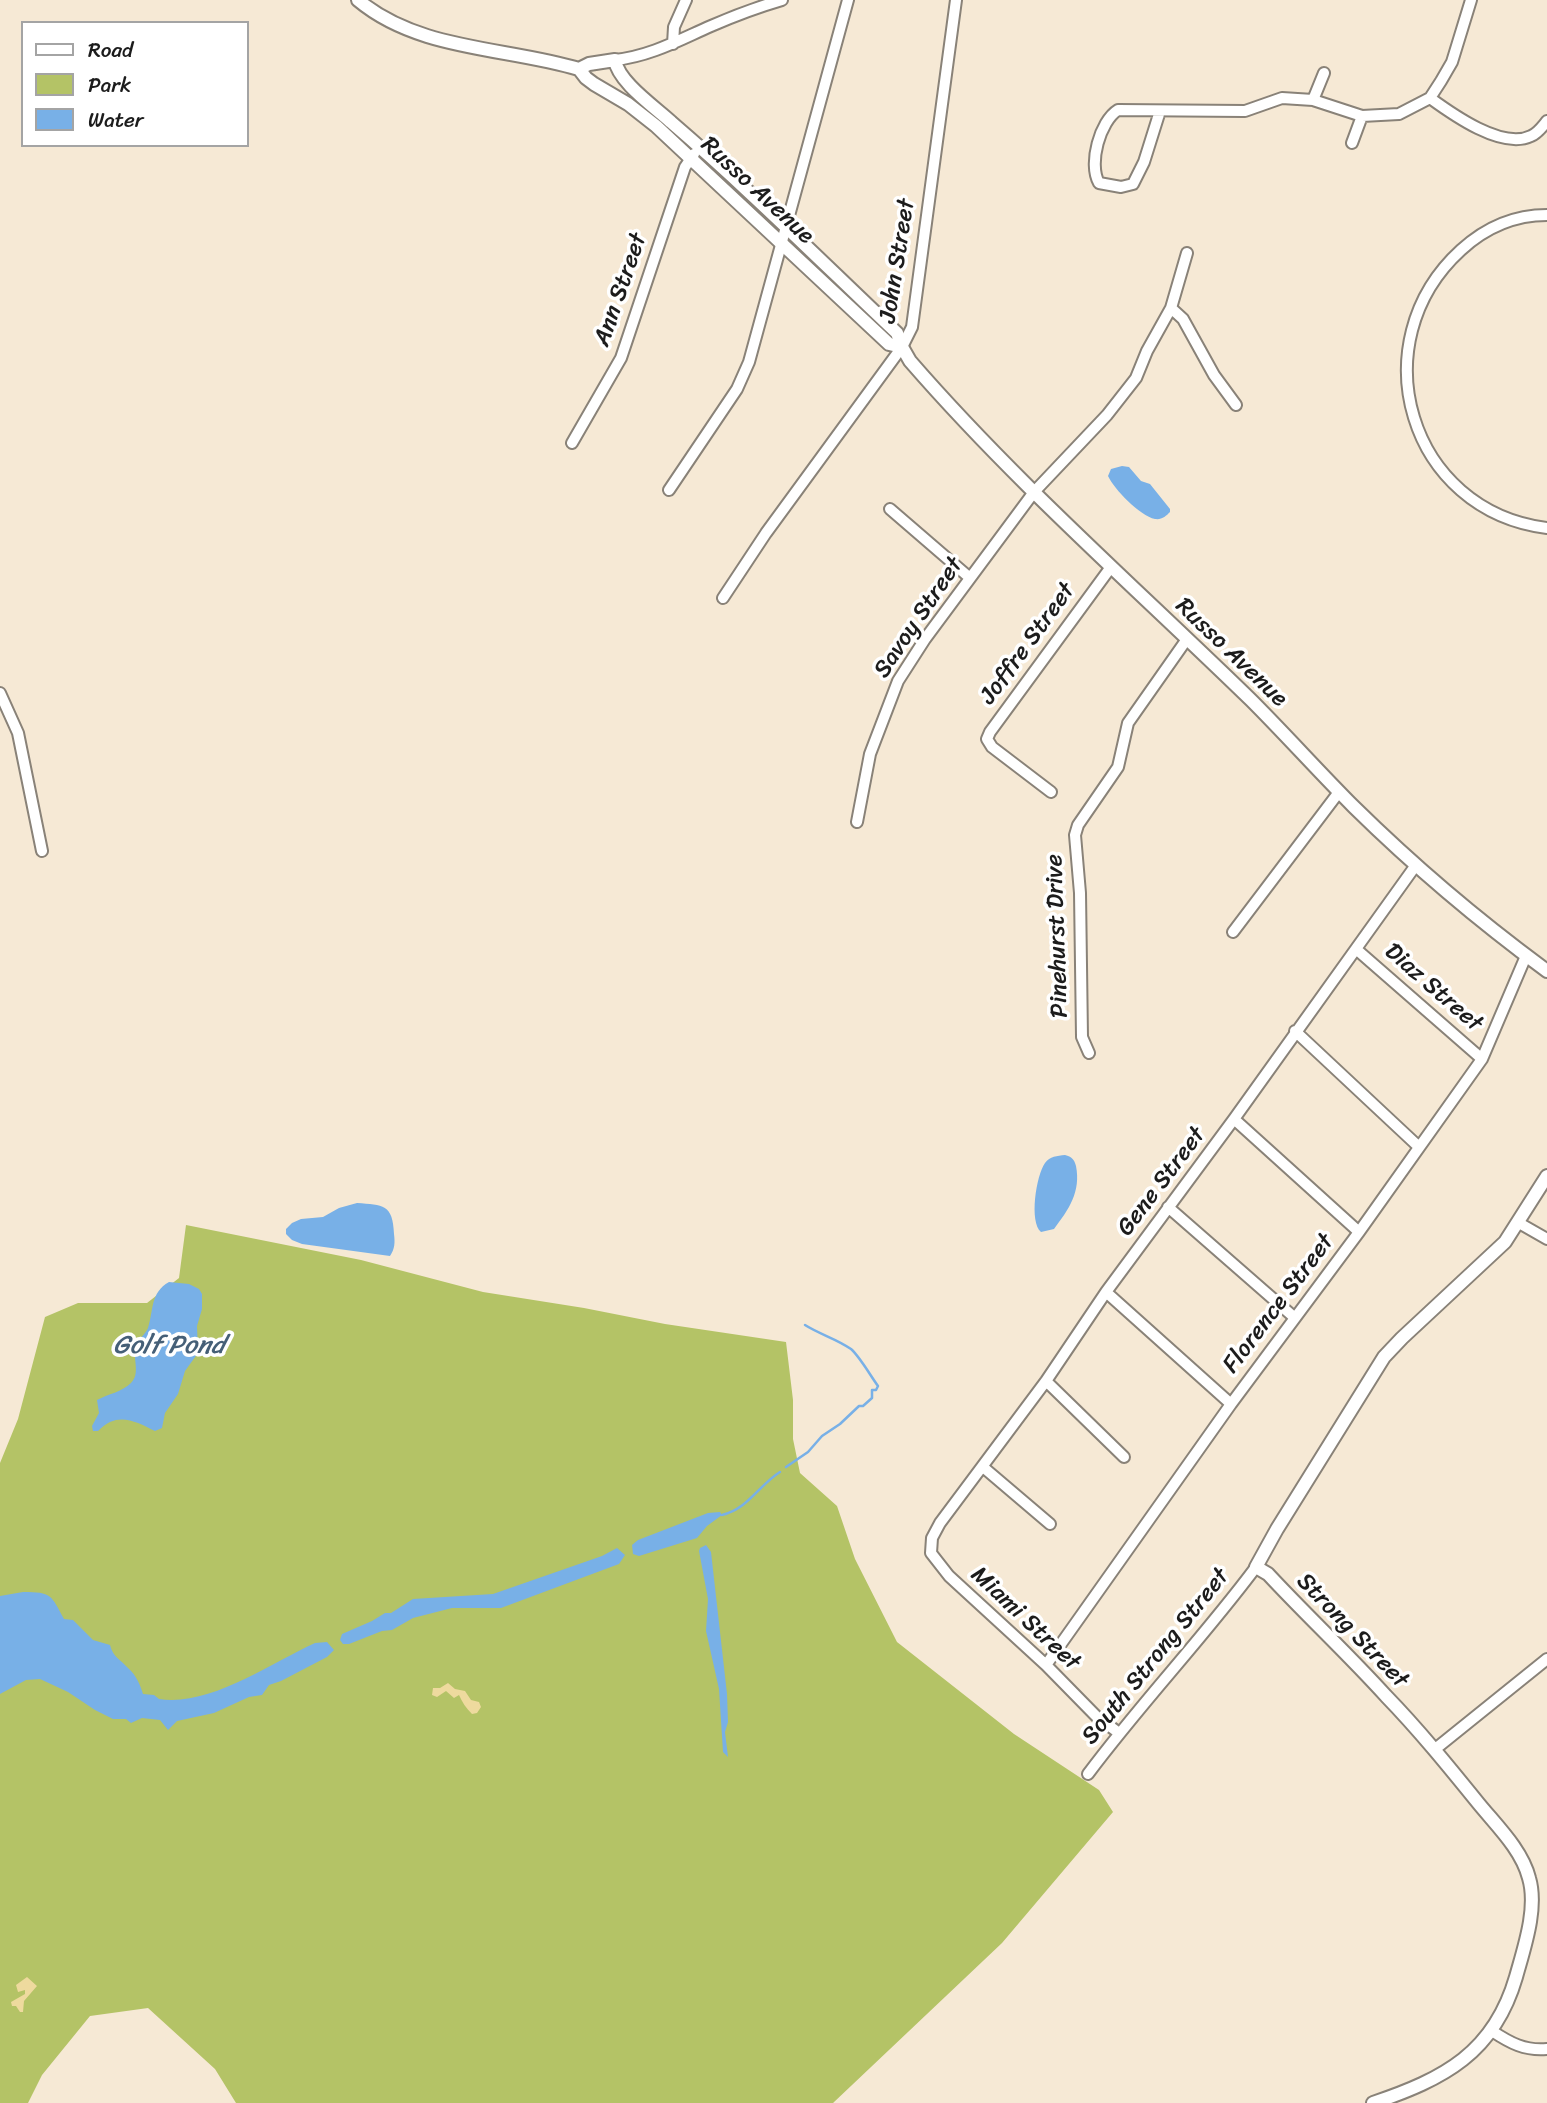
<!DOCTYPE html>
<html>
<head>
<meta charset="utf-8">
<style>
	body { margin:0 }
	#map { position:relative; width:1547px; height:2103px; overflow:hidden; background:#f6e9d5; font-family:Sriracha,sans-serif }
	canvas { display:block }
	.legend { position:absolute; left:21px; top:21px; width:228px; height:126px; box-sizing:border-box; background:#fff; border:2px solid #a4a4a4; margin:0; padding:9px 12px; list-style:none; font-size:21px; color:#1c1c1c }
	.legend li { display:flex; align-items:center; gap:14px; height:35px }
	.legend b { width:35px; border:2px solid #a4a4a4 }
</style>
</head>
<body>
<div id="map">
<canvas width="1547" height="2103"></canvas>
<ul class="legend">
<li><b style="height:9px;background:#fff"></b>Road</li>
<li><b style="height:19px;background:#b4c366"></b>Park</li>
<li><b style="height:19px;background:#78b0e7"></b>Water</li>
</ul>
</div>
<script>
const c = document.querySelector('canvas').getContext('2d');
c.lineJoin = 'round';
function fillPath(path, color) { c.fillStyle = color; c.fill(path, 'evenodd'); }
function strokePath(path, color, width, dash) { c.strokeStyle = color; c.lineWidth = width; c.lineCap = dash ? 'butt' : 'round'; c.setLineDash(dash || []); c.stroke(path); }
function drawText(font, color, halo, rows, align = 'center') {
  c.font = font + ' Sriracha,sans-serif'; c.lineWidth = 7; c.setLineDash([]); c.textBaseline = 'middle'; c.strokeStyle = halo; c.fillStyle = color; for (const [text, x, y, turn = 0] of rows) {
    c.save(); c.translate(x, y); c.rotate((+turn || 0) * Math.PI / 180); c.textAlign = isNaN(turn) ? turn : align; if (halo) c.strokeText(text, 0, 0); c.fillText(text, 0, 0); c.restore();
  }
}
fillPath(new Path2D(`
	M186 1225 361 1260 483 1292 584 1308 665 1324 786 1342 793 1400V1439L800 1473 837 1506 855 1559 897 1642 1014 1734 1099 1790 1113 1812 1002 1943 833 2103H236L215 2069 148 2008 90 2016 42 2075 28 2103H0V1463L18 1419 45 1317 78 1303H147L179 1278Z`), '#b4c366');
fillPath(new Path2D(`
	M448 1683 455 1689 465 1691 471 1700 479 1702 481 1707 477 1713 472 1714C466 1708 462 1702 459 1695L454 1698 446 1691 437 1697 432 1695 433 1688H440Z
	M27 1977 37 1986 24 2001 23 2012H20L16 2006H12L11 2002 25 1994V1990L18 1992 16 1985Z`), '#eeda9e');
fillPath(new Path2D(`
	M1122 466 1129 467 1141 481 1150 484 1170 509V512C1166 516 1162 520 1155 519 1140 516 1114 489 1108 476L1111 469Z
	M1065 1155C1072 1157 1074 1159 1076 1166 1081 1192 1069 1209 1054 1229L1041 1232C1029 1222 1036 1176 1045 1163 1050 1156 1057 1156 1065 1155Z
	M357 1203C383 1205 393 1204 394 1234 395 1242 395 1249 390 1256L302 1244 292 1240 286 1234V1229L292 1223 301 1219 323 1217 339 1208Z
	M169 1282 189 1284 199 1289 202 1294V1309L197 1326 198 1353 185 1371 178 1394 165 1413 162 1428 155 1431C135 1421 117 1411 98 1431H93L92 1426 99 1413 97 1400C108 1394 122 1392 131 1383 141 1373 132 1358 136 1346 138 1339 145 1335 148 1328 154 1309 150 1293 169 1282Z
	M720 1512 722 1515 707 1526 697 1538 639 1556 633 1554 632 1545 638 1540 708 1513Z
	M706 1545 711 1552 727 1694 728 1722 725 1732 728 1757 723 1752 719 1689 706 1631 708 1599 699 1551 700 1548Z
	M617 1548 625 1555 619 1564 501 1608H452L413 1618 392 1630 382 1631 349 1644H343L340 1640 342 1634 372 1621 385 1613H391L413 1599 493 1594 602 1556Z
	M23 1592C52 1592 51 1595 64 1619L73 1620 93 1640 110 1645C113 1657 120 1659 128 1668 136 1675 140 1684 143 1694L154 1695 159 1699C209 1707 269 1664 315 1643L327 1642 334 1650 327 1657 281 1681 269 1685 262 1695 249 1697 214 1713 177 1721 168 1730 160 1720 142 1718 131 1723 126 1719H113L95 1710 68 1692 40 1679 26 1680 0 1694V1596Z`), '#78b0e7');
strokePath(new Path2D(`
	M786 1467 808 1452 822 1436 840 1424 859 1406H863L872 1398V1390H876L878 1386C870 1375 860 1357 851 1349 837 1339 819 1334 805 1325
	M722 1515C748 1509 759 1485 780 1472`), '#78b0e7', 2.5);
const minor = new Path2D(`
	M673 44 674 27 686 0
	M615 60C651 56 679 40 711 26 734 16 758 7 782 0
	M1430 98C1452 114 1502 150 1531 136 1538 133 1542 127 1547 121
	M1313 100 1324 73
	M1160 111 1144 162 1133 184 1121 187 1099 183C1088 164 1100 121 1118 110L1245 111 1282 98 1313 100 1362 116 1399 114 1430 98 1441 81 1452 62 1471 0
	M1352 143 1362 116
	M1547 215C1513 215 1485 228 1461 250 1359 343 1409 511 1547 528
	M1171 308 1183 319 1214 375 1236 405
	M572 443 621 358 685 167 694 154
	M669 490 737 389 749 362 848 0
	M890 509 970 578
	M723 598 766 533 902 347 912 327 956 0
	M0 693 18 733 42 851
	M1051 792 992 747 987 739 990 732 1111 567
	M857 822 870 754 898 681 925 639 1034 492 1107 415 1136 378 1147 351 1171 308 1187 253
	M1233 932 1339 792
	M1356 949 1482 1059
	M1295 1031 1419 1147
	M1089 1053 1082 1037 1080 893 1075 835 1078 825 1118 767 1128 723 1187 639
	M1234 1119 1359 1232
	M1168 1207 1295 1318
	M1519 1223 1547 1239
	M1106 1292 1231 1404
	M1046 1381 1124 1457
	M983 1467 1050 1524
	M1046 1665 1231 1404 1359 1232 1482 1059 1526 956
	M1119 1733 1096 1716 1046 1665 949 1576 931 1553 932 1538 940 1523 1046 1381 1106 1292 1234 1119 1416 865
	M1434 1750 1547 1659
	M1088 1774C1141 1703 1203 1638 1256 1567
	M1492 2031C1510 2043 1525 2051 1547 2049`);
const tertiary = new Path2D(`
	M358 0C419 51 506 47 579 69L589 64 615 60C618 82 655 107 671 122 749 189 822 262 897 333L902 347 910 361C1015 482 1136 588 1251 700 1286 735 1319 772 1354 807 1414 866 1479 921 1547 971
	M579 69 586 78 594 84 628 104 656 126 889 344 902 347
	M1373 2103C1444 2079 1494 2053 1516 1977 1524 1948 1538 1908 1529 1878 1522 1850 1497 1826 1479 1804 1449 1767 1419 1730 1386 1696 1348 1654 1307 1616 1268 1574L1256 1567 1277 1529 1384 1357 1402 1338 1505 1242 1547 1176`);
strokePath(minor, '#898278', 14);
strokePath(tertiary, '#898278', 16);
strokePath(minor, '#fff', 10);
strokePath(tertiary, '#fff', 12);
drawText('24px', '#1c1c1c', '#fff', [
	["Russo Avenue",757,191,43],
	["John Street",898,261,-81],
	["Ann Street",621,290,-71],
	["Savoy Street",919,618,-56],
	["Joffre Street",1028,644,-54],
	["Russo Avenue",1231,653,44],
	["Pinehurst Drive",1058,936,-92],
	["Diaz Street",1433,988,41],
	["Gene Street",1162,1182,-53],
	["Florence Street",1279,1304,-53],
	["Miami Street",1025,1619,43],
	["Strong Street",1352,1631,46],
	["South Strong Street",1156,1657,-51]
]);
drawText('italic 26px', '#455f77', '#fff', [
	["Golf Pond",169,1346]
]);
</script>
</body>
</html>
